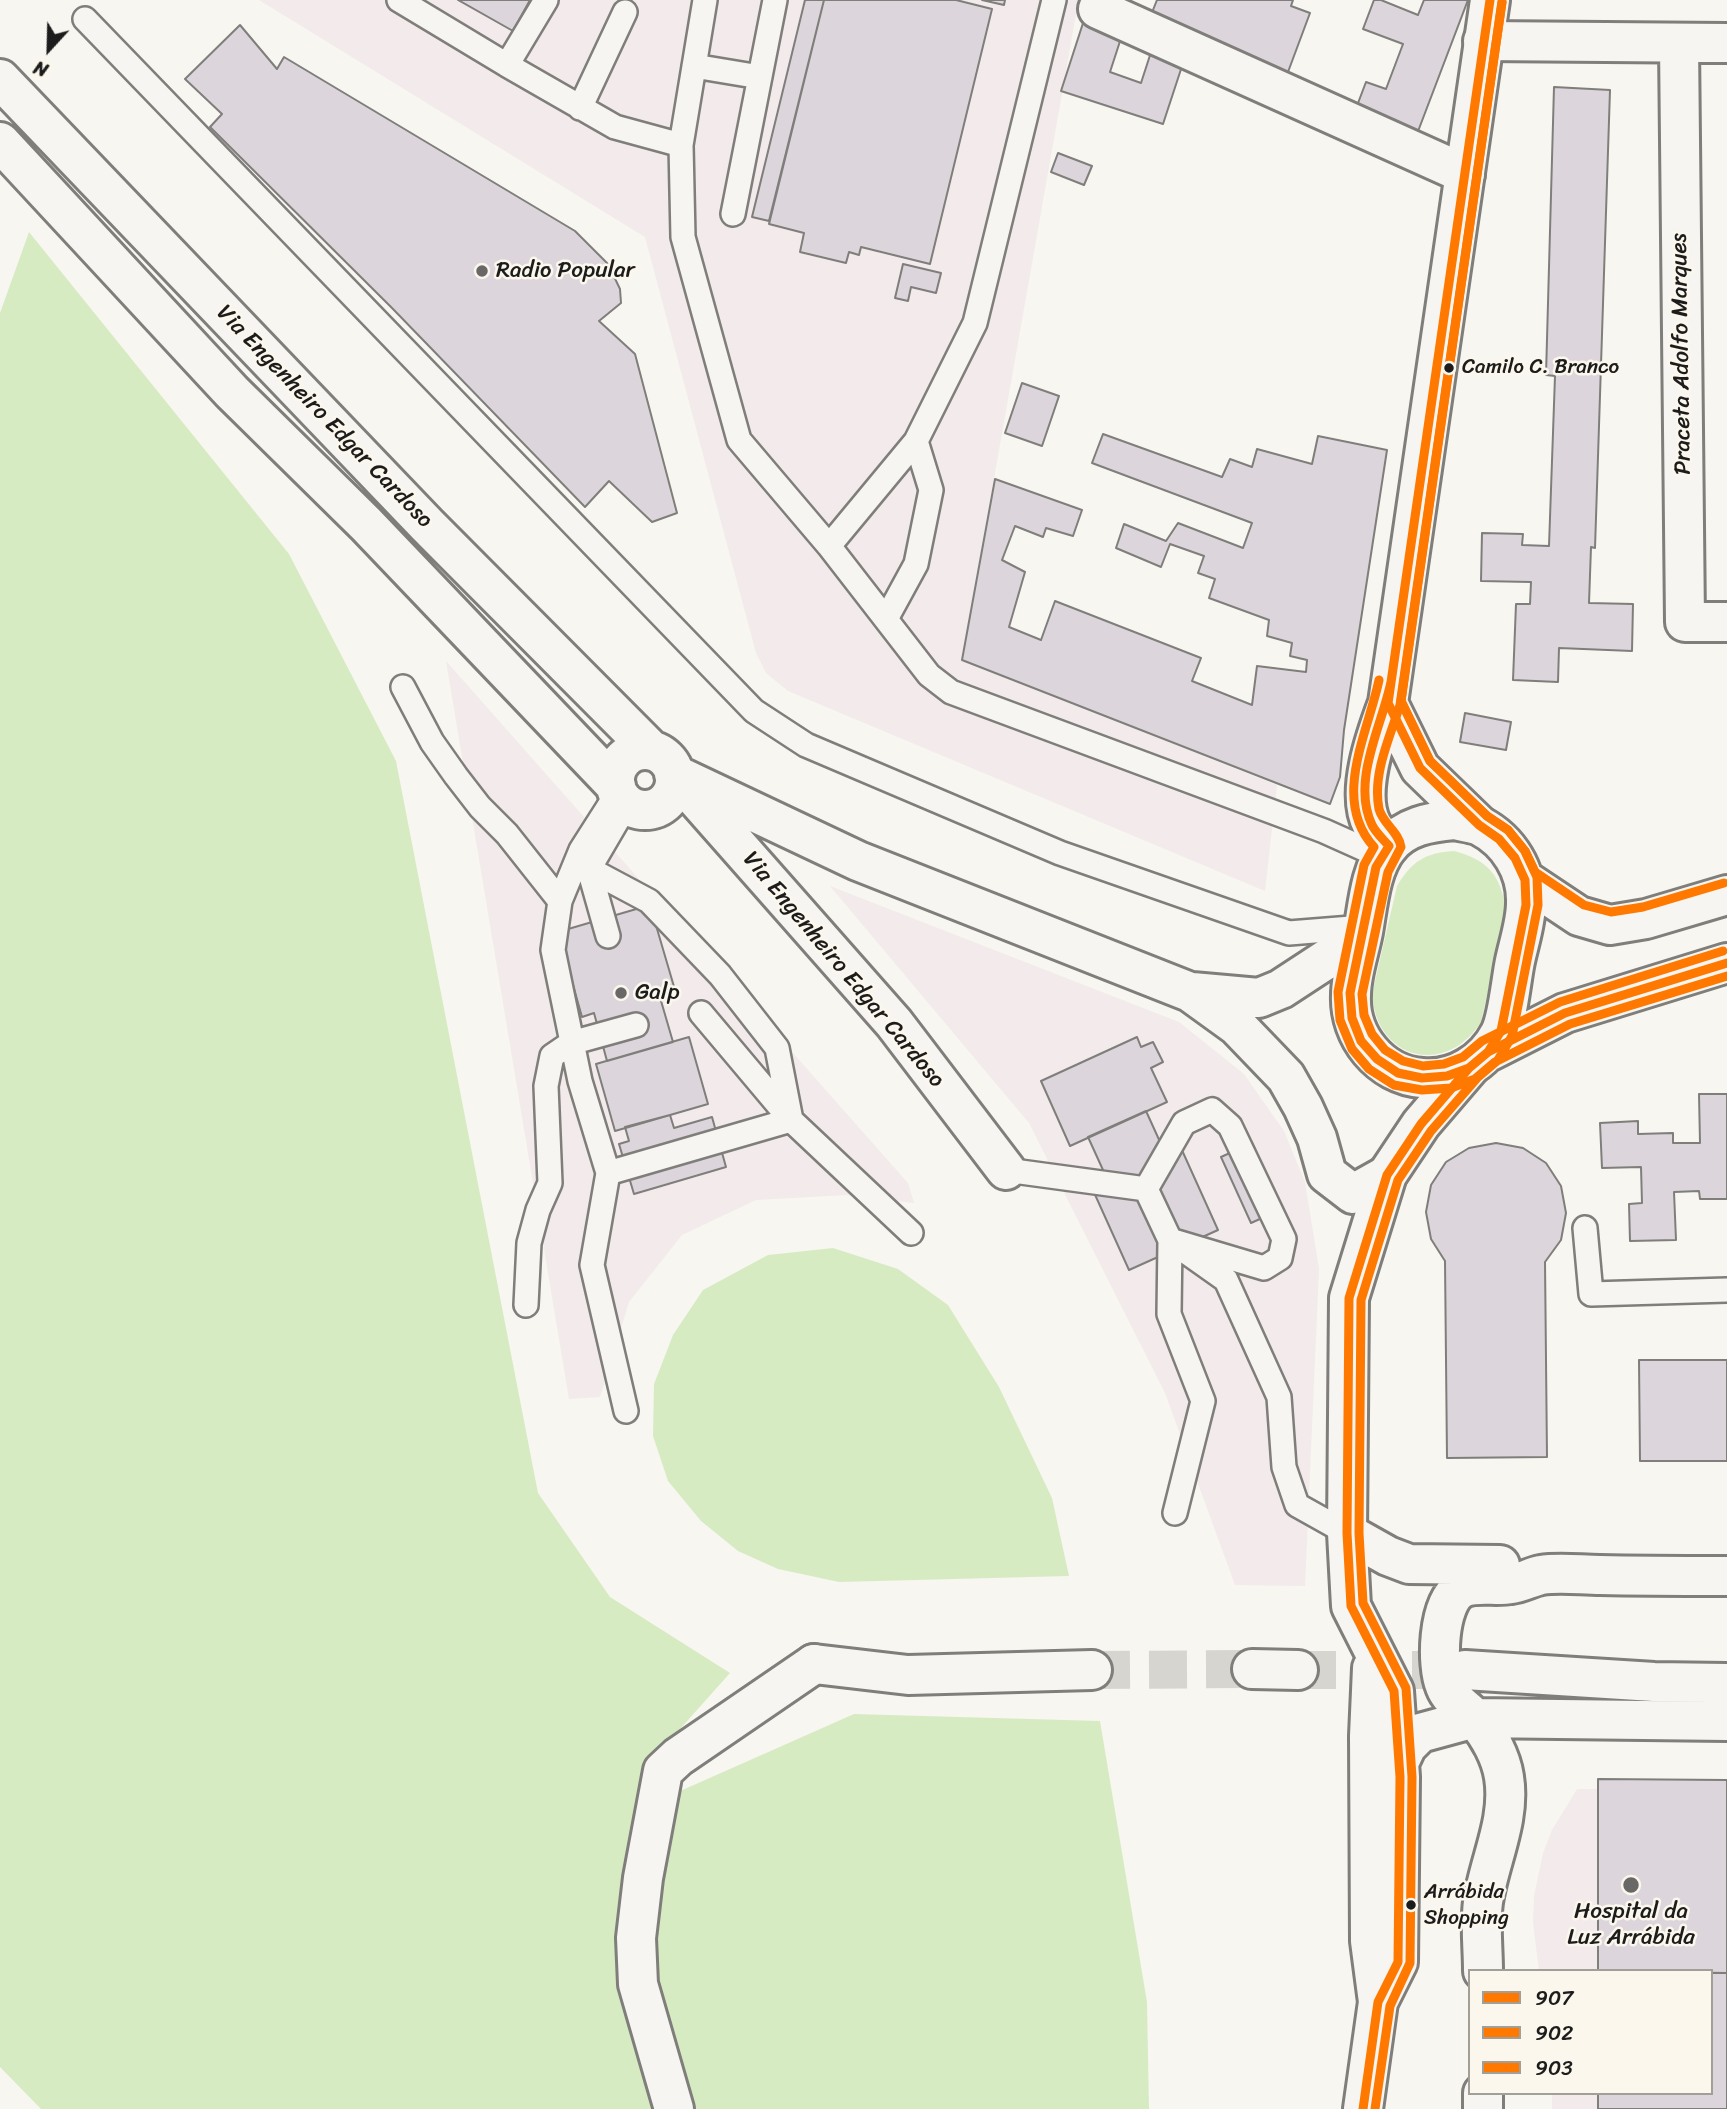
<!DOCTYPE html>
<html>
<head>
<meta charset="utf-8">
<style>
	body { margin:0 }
	#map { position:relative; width:1727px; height:2109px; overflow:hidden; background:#f8f6f0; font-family:Sriracha,sans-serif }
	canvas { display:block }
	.legend { position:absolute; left:1468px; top:1969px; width:245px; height:126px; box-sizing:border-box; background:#fbf7ec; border:2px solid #a29f99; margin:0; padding:9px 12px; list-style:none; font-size:21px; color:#1c1c1c }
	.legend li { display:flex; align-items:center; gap:14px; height:35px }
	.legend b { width:35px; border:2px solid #a29f99 }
	.north { position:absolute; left:14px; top:14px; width:70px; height:70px; -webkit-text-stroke:5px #fbf7ec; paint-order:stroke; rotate:202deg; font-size:19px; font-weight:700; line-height:28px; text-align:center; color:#1c1c1c }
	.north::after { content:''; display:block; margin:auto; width:24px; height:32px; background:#1c1c1c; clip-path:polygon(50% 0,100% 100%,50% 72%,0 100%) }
</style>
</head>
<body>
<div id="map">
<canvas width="1727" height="2109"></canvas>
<ul class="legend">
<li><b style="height:9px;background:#ff7900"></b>907</li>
<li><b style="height:9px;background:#ff7900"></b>902</li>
<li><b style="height:9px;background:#ff7900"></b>903</li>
</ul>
<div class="north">N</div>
</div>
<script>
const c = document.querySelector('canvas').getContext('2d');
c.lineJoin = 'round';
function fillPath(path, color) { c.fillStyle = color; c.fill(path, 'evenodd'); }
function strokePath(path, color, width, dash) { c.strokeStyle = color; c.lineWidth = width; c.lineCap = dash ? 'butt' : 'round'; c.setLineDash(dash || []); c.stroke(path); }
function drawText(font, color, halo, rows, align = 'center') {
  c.font = font + ' Sriracha,sans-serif'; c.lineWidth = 5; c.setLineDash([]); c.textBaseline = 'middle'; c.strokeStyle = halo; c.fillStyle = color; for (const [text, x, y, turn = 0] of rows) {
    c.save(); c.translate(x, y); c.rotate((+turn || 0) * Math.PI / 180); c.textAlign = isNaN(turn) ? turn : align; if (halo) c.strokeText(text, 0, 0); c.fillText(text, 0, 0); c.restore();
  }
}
fillPath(new Path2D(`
	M259 0H1080L1076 14 962 660 1277 785 1265 891 788 691 766 673 756 653 645 237Z
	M446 661 908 1183 914 1203 847 1195 756 1200 682 1235 629 1302 600 1397 569 1399Z
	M830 886 1179 1022 1244 1074 1284 1131 1305 1182 1319 1269 1305 1586 1235 1585 1165 1393 1029 1123Z
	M1598 1779 1727 1780V1973L1711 1971H1539L1533 1922 1534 1896 1543 1853 1552 1830 1577 1789H1598Z
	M1552 2093H1598V2109H1552Z`), '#f2eaeb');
fillPath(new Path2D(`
	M29 232 289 554 396 761 538 1493 610 1597 730 1673 647 1766 678 1792 854 1714 1100 1721 1147 2002 1149 2109H41L0 2067V313Z
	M1454 851C1489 860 1502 877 1506 912L1481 1022C1446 1077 1376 1060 1372 994L1397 886C1412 861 1425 853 1454 851Z
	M833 1248 898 1269 948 1305 999 1387 1052 1498 1069 1576 839 1582 778 1569 738 1551 701 1521 668 1481 653 1436 654 1384 673 1335 703 1290 768 1255Z`), '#d7ebc3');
const building = new Path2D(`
	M458 0H530L513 31Z
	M805 0H824L769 221 752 217Z
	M824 0H956L992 9 930 264 861 247 859 255 849 252 846 263 800 252 804 233 769 224Z
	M982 0H1005L1004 5Z
	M1157 0H1293L1291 6 1310 13 1288 72 1149 20Z
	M1374 0H1381L1418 15 1424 0H1468L1417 134 1355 111 1366 82 1386 89 1403 44 1363 29Z
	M1084 20 1123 32 1110 72 1141 83 1153 46 1185 57 1163 124 1061 91Z
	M240 25 277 69 284 57 575 231 608 264 620 289 621 303 599 321 635 354 677 513 652 522 609 481 585 507 392 308 210 127 222 114 185 79Z
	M1554 87 1610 90 1595 548 1591 547 1589 603 1633 604 1632 651 1559 648 1558 682 1513 680 1516 604H1530L1531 582 1481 581 1482 533 1523 534 1522 545 1549 546 1555 376 1546 375Z
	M1058 153 1092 166 1084 185 1051 172Z
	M903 264 941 273 936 293 911 287 908 301 895 298Z
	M1022 383 1059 396 1042 446 1005 433Z
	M1103 434 1222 477 1230 459 1252 467 1257 449 1312 464 1318 436 1387 450 1344 730 1340 777 1330 804 962 660 995 479 1082 510 1073 536 1046 528 1043 537 1015 526 1002 560 1025 572 1009 627 1041 640 1055 601 1201 658 1192 681 1252 705 1257 666 1306 672 1307 660 1290 656 1292 643 1267 636 1269 620 1209 598 1215 579 1198 573 1204 556 1170 544 1161 567 1116 548 1124 524 1166 541 1178 523 1243 548 1252 523 1092 463Z
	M1465 713 1511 722 1506 750 1460 742Z
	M650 905 675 990 659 994 673 1042 607 1061 594 1013 582 1017 558 932Z
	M689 1037 708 1104 615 1131 596 1064Z
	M1137 1037 1141 1047 1153 1042 1163 1062 1151 1068 1167 1102 1070 1146 1041 1081Z
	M1699 1094H1727V1199H1700L1699 1191 1674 1192 1676 1240 1630 1241 1629 1204 1642 1203 1641 1167 1602 1168 1600 1123 1638 1121V1134L1673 1133V1143H1700Z
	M1146 1111 1166 1155 1181 1148 1218 1230 1129 1270 1092 1188 1108 1181 1088 1137Z
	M670 1115 674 1128 712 1117 726 1167 634 1194 619 1144 629 1141 625 1127Z
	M1252 1143 1282 1209 1251 1223 1221 1157Z
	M1496 1143 1523 1148 1546 1163 1561 1186 1566 1213 1561 1240 1545 1262 1547 1457 1447 1458 1445 1261 1431 1239 1426 1212 1431 1185 1446 1162 1469 1148Z
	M1639 1360H1727V1461H1640Z
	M1598 1779 1727 1780V1973L1598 1971Z
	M1711 1973H1727V2109H1598V2093H1711Z`);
fillPath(building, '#dcd6dc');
strokePath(building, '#7f7e7b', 2);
strokePath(new Path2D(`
	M1092 1670 1252 1669
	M1298 1670H1465`), '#d7d5d0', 38, [38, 19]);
const lane = new Path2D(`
	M399 0 507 65 546 0
	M705 0 681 145 683 237 739 440 829 546 929 675 951 692 1324 831 1382 857
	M85 19 754 711 806 745 1060 853 1289 933 1364 927
	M507 65 615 127 681 145
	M694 66 760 77
	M580 108 625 12
	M733 214 775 0
	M829 546 916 441 975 323 1054 0
	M886 619 916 564 931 490 916 441
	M403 687 432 742 456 776 480 807 507 834 560 901
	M618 792 581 850 560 901 553 950 580 1081 608 1173 592 1265 626 1411
	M589 869 649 901 720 975 777 1048 791 1120 608 1173
	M608 936 589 869 620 816
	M701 1013 791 1120 911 1233
	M1006 1170 1146 1189
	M1146 1189 1184 1123 1212 1110 1230 1126 1284 1239 1280 1258 1264 1268 1170 1240
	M1146 1189 1170 1240 1169 1314 1203 1401 1175 1513
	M1585 1228 1591 1294 1727 1290
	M1185 1251 1226 1280 1279 1397 1284 1467 1297 1505 1347 1533
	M526 1305 529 1243 538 1210 550 1183 546 1086 552 1056 571 1043 636 1025`);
const street = new Path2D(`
	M1098 9 1465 174
	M1483 41 1727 43
	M1679 44 1685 622H1727
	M674 2109 638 1984 636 1938 643 1878 663 1771 678 1757 814 1664`);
const secondary = new Path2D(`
	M1388 703 1420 768 1479 825
	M1389 846C1383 839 1376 832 1372 825 1355 793 1376 735 1388 703L1490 0
	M1347 1533 1388 1556 1409 1564 1500 1565
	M814 1664 908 1675 1092 1670
	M1252 1669 1298 1670
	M1465 1670 1654 1682 1727 1683
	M1399 1763 1407 1746 1420 1733 1475 1718 1727 1721
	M1483 1971C1483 1948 1480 1924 1483 1902 1489 1861 1511 1820 1504 1777 1501 1757 1489 1735 1476 1720 1466 1707 1451 1702 1445 1686 1436 1664 1438 1605 1459 1590 1472 1581 1495 1587 1511 1584 1521 1583 1531 1577 1541 1575 1560 1572 1581 1575 1600 1575 1642 1576 1685 1576 1727 1576
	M1378 2002 1398 1962 1400 1777 1394 1691 1351 1606 1347 1533 1349 1298 1387 1175 1421 1124 1469 1068
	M1363 2109 1378 2002 1370 1941 1369 1736 1372 1668
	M1483 2109V2093`);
const primary = new Path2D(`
	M0 79 427 525 652 751
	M0 142 232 392 366 524 616 786
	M615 780a30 30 0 1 1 60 0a30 30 0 1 1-60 0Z
	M674 774 858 861 1190 992 1237 1026 1286 1077 1303 1107 1317 1138 1327 1174 1353 1194 1387 1175
	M685 786 894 1023 1006 1170
	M1454 820C1463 822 1473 823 1480 826 1509 841 1527 871 1526 903 1526 922 1519 942 1515 961 1511 980 1508 1017 1500 1033 1485 1062 1455 1081 1422 1078 1380 1075 1349 1036 1351 995 1351 974 1359 953 1363 932 1368 904 1370 870 1388 847 1405 826 1430 822 1454 820Z
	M1525 880 1579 916 1610 925 1646 919 1727 895
	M1192 992 1259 998 1281 989 1362 936
	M1488 1052 1565 1013 1727 963`);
strokePath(lane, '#7f7e7b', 28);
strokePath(street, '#7f7e7b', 44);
strokePath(secondary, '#7f7e7b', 44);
strokePath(primary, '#7f7e7b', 44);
strokePath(lane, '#f6f5f1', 23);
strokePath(street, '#f6f5f1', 38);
strokePath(secondary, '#f6f5f1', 38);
strokePath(primary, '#f6f5f1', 38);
strokePath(new Path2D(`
	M1391 682C1382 726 1351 781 1372 825 1376 833 1383 839 1389 846L1376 867 1350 993 1352 1018 1361 1041 1377 1059 1398 1073 1422 1078 1447 1076 1469 1068 1488 1052 1565 1013 1727 963
	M1363 2109 1378 2002 1398 1962 1400 1777 1394 1691 1351 1606 1347 1533 1349 1298 1387 1175 1421 1124 1469 1068 1488 1052 1501 1031 1526 905 1525 880 1515 858 1499 839 1479 825 1420 768 1388 703 1490 0`), '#ff7900', 9);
strokePath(new Path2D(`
	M1379 680C1368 733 1331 800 1374 847L1364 865 1338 992 1340 1020 1352 1049 1369 1069 1394 1085 1422 1090 1451 1088 1475 1079 1495 1062 1570 1024 1727 976
	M1375 2109 1390 2006 1410 1963 1412 1777 1406 1688 1363 1603 1359 1533 1361 1300 1398 1180 1431 1131 1478 1077 1498 1060 1512 1036 1538 905 1537 877 1525 851 1508 830 1487 816 1430 761 1401 701 1502 2`), '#ff7900', 9);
strokePath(new Path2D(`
	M1502 2 1400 705C1390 737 1372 774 1379 809 1383 824 1399 832 1401 847L1388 872 1362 994 1364 1015 1372 1034 1385 1050 1403 1061 1423 1066 1444 1064 1463 1057 1482 1041 1560 1002 1723 951
	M1405 671 1401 701 1430 761 1487 816 1508 830 1525 851 1535 872 1584 905 1611 912 1643 907 1724 883`), '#ff7900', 9);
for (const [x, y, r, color] of [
	[482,271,7,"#696866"],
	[1449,368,6,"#1c1c1c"],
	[621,993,7,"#696866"],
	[1631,1885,9,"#696866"],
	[1411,1905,6,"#1c1c1c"]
]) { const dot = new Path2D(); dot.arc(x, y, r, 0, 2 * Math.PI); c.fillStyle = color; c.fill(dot); strokePath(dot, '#fbf7ec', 2.5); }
drawText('21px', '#1c1c1c', '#fbf7ec', [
	["Camilo C. Branco",1462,368],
	["Arrábida",1424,1893],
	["Shopping",1424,1919]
], 'left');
drawText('23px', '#1c1c1c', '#fbf7ec', [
	["Radio Popular",496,271],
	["Galp",635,993],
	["Hospital da",1631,1912,"center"],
	["Luz Arrábida",1631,1938,"center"]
], 'left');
drawText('23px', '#1c1c1c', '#fbf7ec', [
	["Praceta Adolfo Marques",1682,354,-91],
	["Via Engenheiro Edgar Cardoso",324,417,46],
	["Via Engenheiro Edgar Cardoso",843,970,50]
]);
</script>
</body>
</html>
